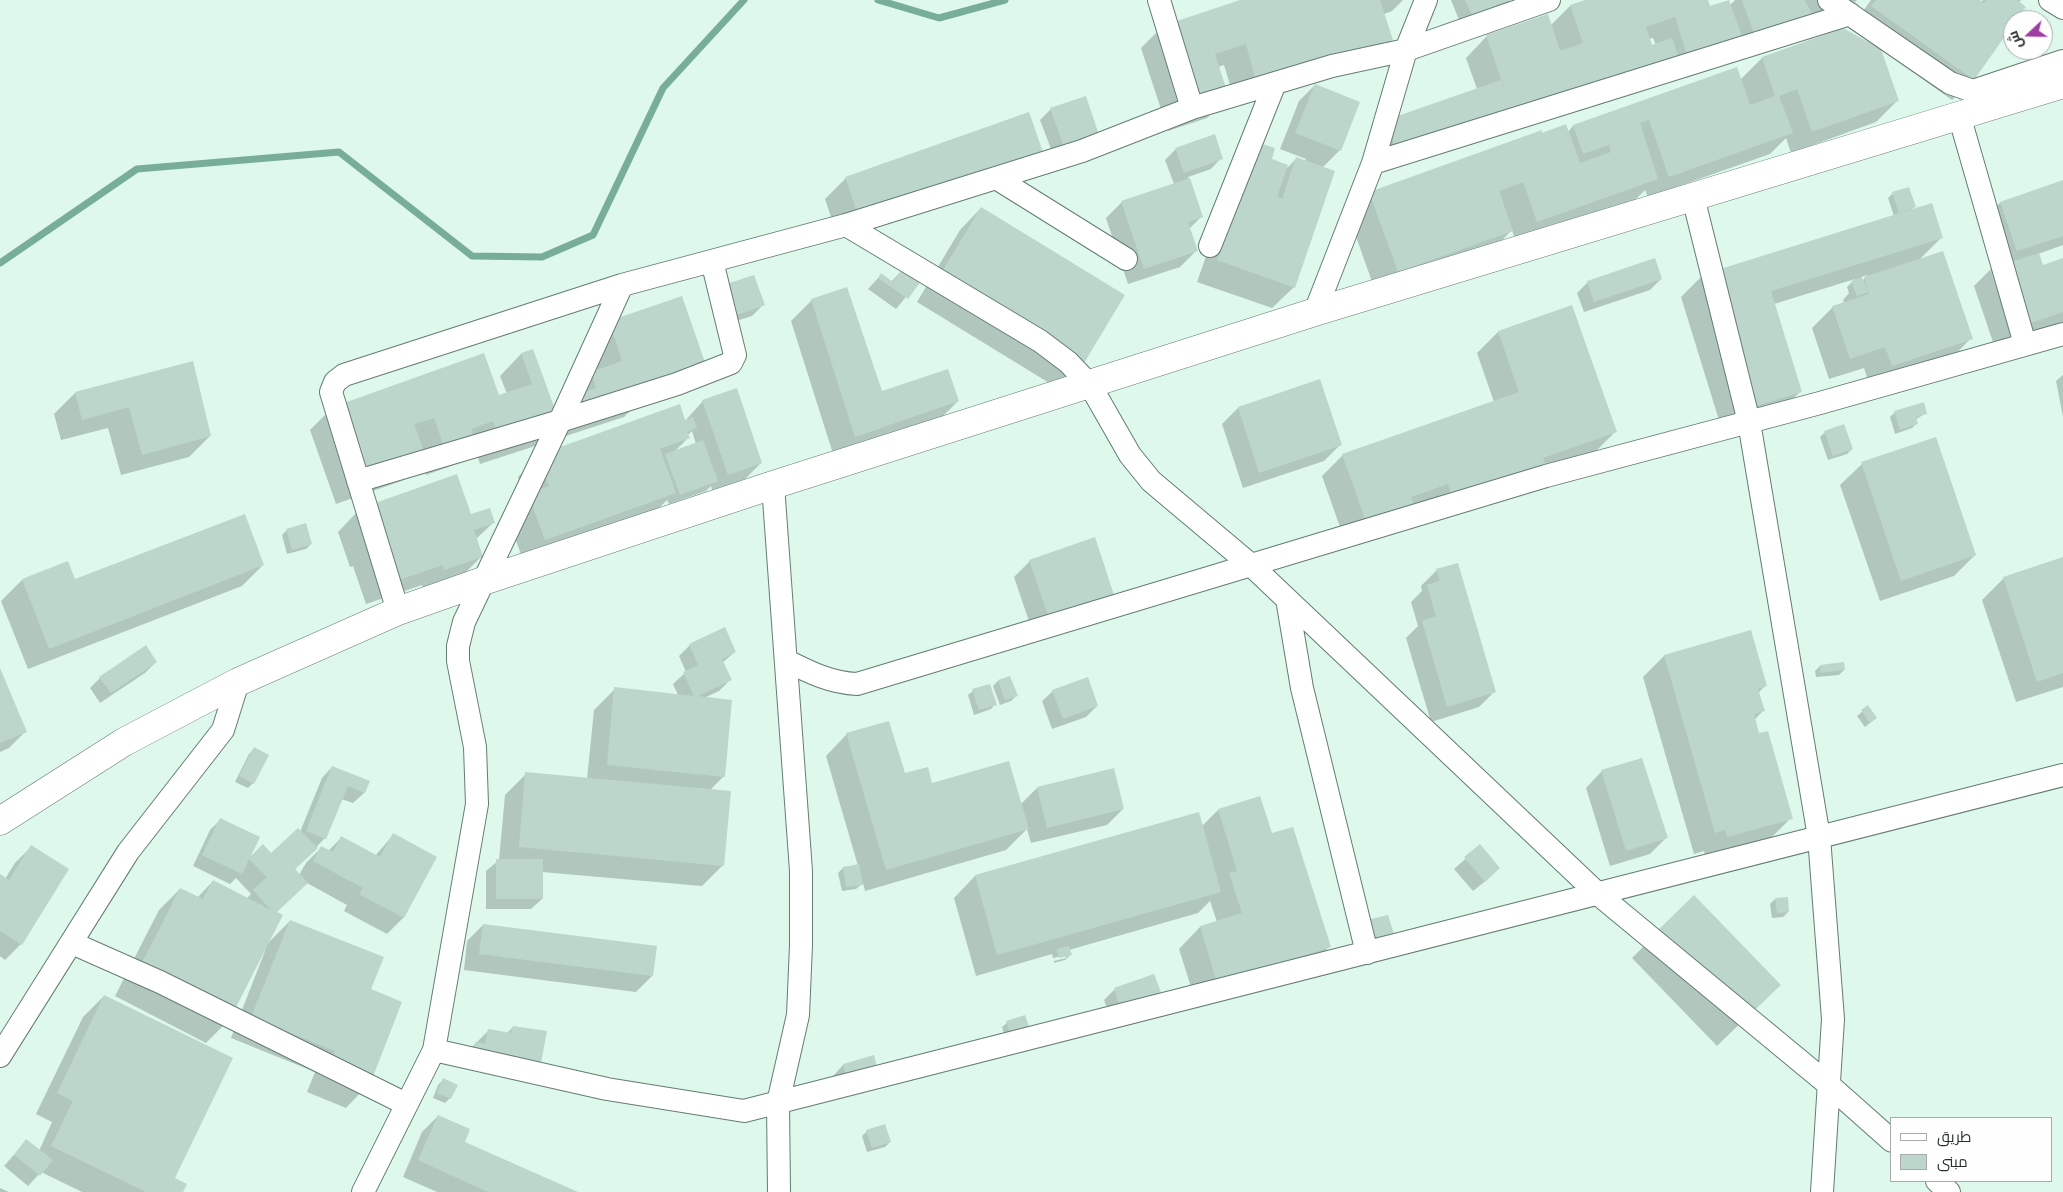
<!DOCTYPE html>
<html>
<head>
<meta charset="utf-8">
<style>
	body { margin:0 }
	#map { position:relative; width:2063px; height:1192px; overflow:hidden; background:#def8ec; font-family:"Source Serif 4",Cairo,serif }
	canvas { display:block }
	.legend { position:absolute; left:1890px; top:1117px; width:162px; height:65px; box-sizing:border-box; background:#fefefe; border:1px solid #a7abaa; margin:0; padding:6px 9px; list-style:none; font-size:15px; color:#252f2b }
	.legend li { display:flex; align-items:center; gap:10px; height:25px }
	.legend b { width:25px; border:1px solid #a7abaa }
	.north { position:absolute; left:2003px; top:10px; width:50px; height:50px; box-sizing:border-box; background:#fefefe; border:1px solid #a7abaa; border-radius:50%; rotate:249deg; font-size:14px; font-weight:700; line-height:20px; text-align:center; color:#252f2b }
	.north::after { content:''; display:block; margin:auto; width:18px; height:22px; background:#9f3da4; clip-path:polygon(50% 0,100% 100%,50% 72%,0 100%) }
</style>
</head>
<body>
<div id="map">
<canvas width="2063" height="1192"></canvas>
<ul class="legend">
<li><b style="height:6px;background:#fff"></b>طريق</li>
<li><b style="height:14px;background:#bdd6cb"></b>مبنى</li>
</ul>
<div class="north">ش</div>
</div>
<script>
const c = document.querySelector('canvas').getContext('2d');
c.lineJoin = 'round';
function fillPath(path, color) { c.fillStyle = color; c.fill(path, 'evenodd'); }
function strokePath(path, color, width, dash) { c.strokeStyle = color; c.lineWidth = width; c.lineCap = dash ? 'butt' : 'round'; c.setLineDash(dash || []); c.stroke(path); }
fillPath(new Path2D(`
	M1244 0H1403L1392 11 1384 14 1392 39 1371 60 1236 105 1224 65 1218 67 1228 97 1207 118 1168 131 1141 48 1162 27Z
	M1451 0H1510L1502 9 1461 25Z
	M1589 0H1707L1709 8 1730 5 1735 0H1857L1833 26 1813 13 1796 29 1383 172 1371 137 1477 89 1466 58 1487 36 1550 26 1570 6ZM1653 38 1656 45 1651 47 1649 39Z
	M1871 0H1978L1981 2 1983 0H2021L2018 3 2015 20 1973 79 1952 100 1879 48 1897 101 1876 122 1791 153 1786 138 1770 154 1648 197 1645 190 1635 200 1516 242 1512 230 1490 252 1376 293 1348 214 1370 193 1542 134 1568 132 1573 126 1740 80 1762 58 1843 30 1875 48 1876 46 1851 28Z
	M1315 85 1340 150 1323 167 1294 287 1272 308 1197 282 1238 165 1270 159 1285 170 1297 158 1305 161 1306 159 1280 149 1299 101Z
	M1051 109 1087 146 1054 157 1040 120Z
	M1028 114 838 238 825 199 846 178Z
	M1176 149 1221 158 1211 169 1188 177 1201 217 1189 229 1196 251 1180 267 1128 284 1106 218 1122 202 1174 184 1165 160Z
	M2063 181V245L2038 254 2042 267 2063 260V322L1994 345 1974 286 1990 270 2001 266 1984 219 2000 203Z
	M1893 193 1914 207 1910 211 1942 237 1919 260 1971 338 1950 360 1870 386 1864 368 1829 379 1812 328 1833 307 1844 303 1843 300 1849 293 1847 287 1855 279 1774 304 1801 391 1779 412 1722 430 1681 297 1702 276 1894 216 1888 198ZM1868 275 1862 281 1861 277Z
	M981 208 1080 368 1059 389 917 302 960 230Z
	M903 269 919 281 896 309 868 289 881 275 891 282Z
	M754 276 763 305 752 316 723 325Z
	M1661 279 1650 290 1584 312 1577 293 1588 282Z
	M812 300 881 393 958 401 937 422 834 457 791 321Z
	M1571 307 1615 432 1594 453 1346 544 1322 476 1343 455 1494 402 1477 353 1498 332Z
	M609 322 685 391 630 411 624 417 480 464 474 445 454 465 426 475 422 463 404 480 336 504 310 430 331 409 498 397 507 394 500 376 521 354 532 350 556 416 570 394 598 371 588 343Z
	M192 362 210 436 189 457 121 475 108 428 61 440 54 414 75 393Z
	M2063 375V417L2056 381Z
	M703 401 761 463 745 479 712 490 711 486 706 491 669 504 667 500 653 514 523 560 507 516 525 498 518 477 539 456 685 421ZM692 431 696 444 675 451 688 438 687 436Z
	M1238 408 1340 445 1324 461 1243 488 1222 424Z
	M1895 412 1926 413 1915 420 1917 423 1912 428 1895 434 1890 417Z
	M1825 432 1852 449 1847 454 1828 460 1820 437Z
	M1862 464 1975 555 1954 576 1880 601 1840 485Z
	M359 510 470 516 493 523 476 539 482 556 461 577 423 590 422 585 366 604 353 566 350 567 338 532Z
	M287 530 311 544 306 549 287 554 282 535Z
	M2063 559V687L2016 702 1982 600 2004 578Z
	M1030 561 1114 597 1034 636 1014 577Z
	M67 563 74 581 263 565 242 586 28 669 1 601 22 580Z
	M1437 570 1495 691 1479 707 1431 722 1406 638 1418 626 1411 602 1422 591 1421 586Z
	M690 645 735 652 722 663 730 680 719 691 704 698 731 701 723 777 710 790 723 865 702 886 542 872V899L531 909H486V871L499 860 505 795 526 774 587 779 594 710 615 689 678 695 673 684 686 672 679 656Z
	M1664 656 1765 686 1758 693 1763 711 1754 720 1791 818 1770 839 1706 858 1704 851 1694 854 1643 677Z
	M156 662 145 673 100 703 90 688 100 678Z
	M1820 666 1844 670 1839 675 1816 677 1815 671Z
	M0 671 25 732 9 748 0 752Z
	M1009 677 1016 696 1011 701 1000 705 993 686 998 681Z
	M973 691 995 704 991 709 974 715 968 695Z
	M1053 691 1097 706 1086 717 1052 729 1042 701Z
	M1868 707 1876 718 1865 727 1857 716Z
	M847 734 904 775 932 785 1020 805 1037 788 1123 809 1107 825 1031 843 1027 829 1006 850 865 891 863 883 856 889 842 891 838 873 843 868 858 866 826 756Z
	M254 749 253 783 248 788 235 782 249 754Z
	M332 767 368 782 364 793 353 803 341 799 325 838 294 870 299 875 306 863 322 847 328 851 341 838 375 856 394 834 435 857 403 918 387 934 344 911 347 905 307 883 275 913 268 943 290 921 369 990 367 1086 346 1108 307 1092 315 1072 231 1038 265 951H263L227 1022 206 1043 115 996 159 910 180 889 197 898 213 881 247 898 251 894 236 878 230 884 193 866 210 830 221 819 247 861 263 846 271 855 300 832 322 778Z
	M1602 771 1666 838 1650 854 1610 866 1586 788Z
	M1259 797 1271 835 1329 947 1308 968 1196 1003 1179 949 1200 927 1217 922 1210 901 1198 913 1069 950 1070 955 1065 960 1054 963V961L1066 958V955L1053 958 1052 954 976 976 954 898 975 876 1201 827 1218 810Z
	M1480 846 1488 879 1473 891 1454 869Z
	M31 847 21 944 5 960 0 956V876L5 879 15 863Z
	M1775 899 1788 912 1783 917 1772 918 1770 904Z
	M483 925 652 976 636 992 464 970 467 941Z
	M1653 937 1758 1006 1717 1046 1632 958Z
	M1154 976 1111 1019 1104 1000 1114 990Z
	M104 996 173 1179 181 1192H82L41 1172 28 1186 4 1166 26 1141 39 1151 52 1122 36 1114 83 1017Z
	M1024 1016 1007 1043 1002 1027 1007 1023Z
	M513 1027 545 1032 465 1054 488 1031 506 1034Z
	M873 1057 838 1093 833 1076 843 1065Z
	M443 1080 450 1098 445 1103 433 1098 438 1085Z
	M438 1116 463 1142 575 1192H437L403 1177 422 1132Z
	M867 1131 890 1142 885 1147 867 1152 862 1136Z
	M0 1188 9 1192H0Z`), '#0003');
strokePath(new Path2D(`
	M878 0 939 18 1005 0
	M0 263 137 169 339 152 472 256 542 257 593 235 663 88 744 0`), '#78ae98', 7);
fillPath(new Path2D(`
	M1240 0H1380L1393 40 1257 84 1246 44 1215 54 1229 97 1189 111 1162 26Z
	M1465 0H1510L1472 15Z
	M1585 0H1708L1710 6 1729 0 1742 36 1687 55 1675 17 1646 27 1652 45 1672 38 1679 58 1399 157 1386 120 1501 80 1512 111 1486 35 1548 14 1560 51 1583 43 1570 5Z
	M1742 0H1804L1813 14 1755 36Z
	M1876 0H1980L1984 3 1986 0H2017L2026 7 2016 20H2013V25L1974 80 1871 6Z
	M1843 28 1881 49 1899 101 1812 132 1797 89 1779 96 1793 133 1669 177 1649 120 1640 123 1658 179 1537 222 1523 182 1499 191 1513 231 1398 272 1369 192 1542 130V133L1566 124 1580 163 1611 152 1609 145 1583 154 1573 125 1737 67 1750 105 1775 96 1762 57Z
	M1315 84 1360 102 1341 151 1295 133Z
	M1086 96 1099 135 1064 147 1050 108Z
	M1029 112 1043 152 859 218 845 177Z
	M1215 134 1223 159 1184 173 1175 148Z
	M1259 143 1275 148 1272 159 1288 165 1277 197 1282 199 1296 157 1335 171 1295 288 1217 260Z
	M1190 178 1203 217 1188 222 1198 251 1144 269 1121 201Z
	M2063 180V236L2017 251 2000 202Z
	M1909 187 1916 207 1899 213 1892 192Z
	M1932 203 1943 238 1771 291 1802 392 1743 410 1701 275Z
	M981 207 1125 295 1081 368 937 280Z
	M1943 251 1973 339 1892 366 1885 347 1850 359 1832 306 1869 294 1864 277Z
	M2039 253 2043 265 2063 258V312L2010 330 1990 269Z
	M1655 258 1662 279 1594 302 1587 281Z
	M903 268 921 281 908 299 878 278 881 273 893 282Z
	M754 275 765 305 734 316 723 285Z
	M1862 277 1868 292 1857 296 1851 281Z
	M847 287 882 391 948 369 959 401 855 437 811 299Z
	M682 296 708 371 583 418 576 395 596 388 591 372 622 361 609 321Z
	M1572 305 1617 432 1543 458 1546 467 1453 500 1448 484 1411 497 1415 507 1367 524 1342 454 1519 392 1498 331Z
	M533 349 560 423 502 444 493 421 471 429 477 444 447 455 434 418 414 424 427 459 357 484 330 408 484 353 499 395 532 384 521 353Z
	M193 361 211 436 142 455 129 407 82 420 75 392Z
	M1320 379 1342 445 1259 473 1238 407Z
	M737 388 762 463 728 475 702 400Z
	M1924 402 1927 414 1916 417 1918 424 1900 430 1894 411Z
	M680 404 685 420 693 417 697 428 687 432 690 438 660 449 676 493 545 540 528 493 549 486 538 455Z
	M1844 424 1853 449 1833 456 1824 431Z
	M1936 437 1976 555 1901 581 1861 462Z
	M703 440 718 481 680 495 665 454Z
	M457 474 471 514 490 508 495 523 474 530 483 557 444 570 443 565 387 584 358 509Z
	M245 514 264 565 49 649 22 579 68 561 75 579Z
	M306 523 312 544 292 550 286 529Z
	M1095 537 1115 598 1050 621 1029 560Z
	M2063 557V673L2037 682 2003 577Z
	M1458 563 1496 692 1447 707 1422 621 1436 616 1427 585 1440 581 1436 569Z
	M725 627 736 652 722 659 732 680 698 696 732 700 725 777 607 765 614 687 694 696 683 672 698 665 689 644Z
	M1751 630 1767 686 1758 689 1765 711 1754 714 1759 733 1768 731 1793 819 1727 837 1725 830 1715 833 1664 655Z
	M146 645 157 662 111 693 99 677Z
	M1844 662 1845 670 1820 673V665Z
	M0 668 27 732 0 743Z
	M1010 676 1018 696 1005 700 998 680Z
	M1088 677 1098 706 1063 719 1052 690Z
	M990 684 997 705 979 710 972 689Z
	M1868 705 1877 718 1870 723 1861 710Z
	M889 721 905 773 928 767 932 783 1009 761 1029 829 886 870 846 733Z
	M254 747 269 755 254 784 239 776Z
	M1642 758 1668 838 1626 851 1601 770Z
	M332 766 370 781 365 793 348 786 326 839 306 831Z
	M1114 768 1124 809 1047 828 1037 787Z
	M525 772 731 791 724 866 519 847Z
	M1260 796 1272 833 1293 827 1331 947 1217 983 1200 926 1242 913 1229 873 1237 871 1218 809Z
	M1199 812 1221 892 997 955 975 875Z
	M220 818 260 837 251 856 263 844 271 853 298 828 318 848 295 869 308 883 277 912 283 915 228 1023 136 975 180 888 203 899 213 880 271 910 253 890 267 877 249 859 242 874 202 855Z
	M393 833 437 857 404 918 359 894 363 888 313 861 321 846 333 852 341 836 380 857Z
	M1480 844 1500 868 1485 882 1464 857Z
	M31 845 69 869 22 945 0 931V874L9 880Z
	M496 859H543V899H496Z
	M859 864 863 885 846 887 843 867Z
	M1694 895 1781 985 1739 1025 1652 936Z
	M1788 897 1789 912 1777 913 1775 898Z
	M1388 915 1394 934 1372 940 1367 920Z
	M290 920 384 957 371 989 402 1002 369 1087 327 1071 335 1051 251 1017Z
	M483 924 657 946 653 976 479 954Z
	M1069 946 1072 955 1059 958 1057 949Z
	M1154 974 1162 995 1121 1010 1114 988Z
	M104 995 233 1058 175 1178 187 1184 183 1192H146L51 1146 73 1101 57 1093Z
	M1025 1015 1031 1032 1012 1039 1006 1021Z
	M513 1026 547 1031 541 1063 474 1051 475 1042 485 1044 488 1029 511 1033Z
	M874 1055 879 1074 848 1083 843 1064Z
	M443 1078 458 1085 451 1099 437 1093Z
	M438 1115 470 1129 465 1142 578 1192H488L418 1160Z
	M885 1124 891 1142 872 1148 866 1130Z
	M26 1139 53 1160 40 1176 14 1155Z`), '#bdd6cb');
const street = new Path2D(`
	M1159 0 1192 108
	M1829 0 1950 83 1973 91 2063 61
	M2050 0 2063 8
	M1959 115 2025 344
	M1373 163 1850 14
	M996 178 1126 259
	M1693 197 1749 422 1819 837 1833 1019 1822 1192
	M846 225 1040 341 1068 362 1090 385 1130 455 1151 481 1252 566 1598 894 1829 1085 1892 1141
	M1210 246 1275 83
	M1315 312 1373 163 1406 50 1426 0
	M358 481 560 421 677 384 731 363 735 355 712 261
	M773 485 801 871V945L798 1015 778 1103 779 1192
	M1287 599 1302 688 1367 953
	M398 611 331 392 335 382 344 375 622 285 846 225 1082 151 1192 108 1332 66 1406 50 1549 0
	M787 661C809 672 831 683 857 684L1546 476 1820 403 2063 334
	M72 943 160 982 406 1104
	M434 1050 607 1089 744 1111 2063 775
	M0 1056 128 852 223 730 238 682
	M1937 1181 1949 1192
	M363 1192 434 1050 477 804 475 747 458 661V646L464 622 560 421 622 285`);
const secondary = new Path2D(`
	M0 821 124 742 238 682 398 611 483 581 773 485 1315 312 2063 84`);
strokePath(street, '#657c72', 24);
strokePath(secondary, '#657c72', 29);
strokePath(street, '#fff', 22);
strokePath(secondary, '#fff', 28);
</script>
</body>
</html>
